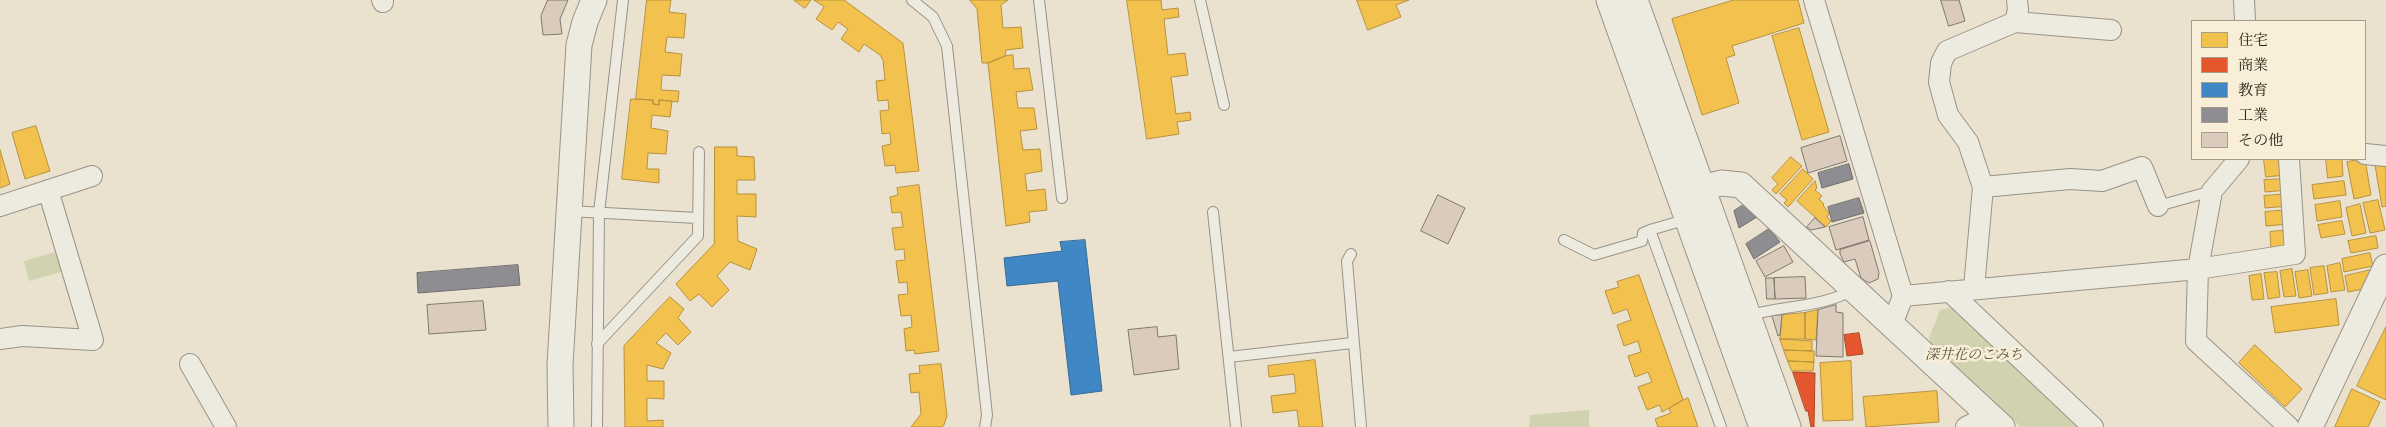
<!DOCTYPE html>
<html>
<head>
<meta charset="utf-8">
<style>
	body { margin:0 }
	#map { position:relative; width:2386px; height:427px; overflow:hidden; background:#eae2cf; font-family:Vollkorn,"Noto Serif JP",serif }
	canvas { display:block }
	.legend { position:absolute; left:2191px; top:20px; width:175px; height:140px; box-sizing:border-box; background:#f9efd8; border:1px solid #a89c8b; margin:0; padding:6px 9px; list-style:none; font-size:15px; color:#2e2018 }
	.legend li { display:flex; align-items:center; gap:10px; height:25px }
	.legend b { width:25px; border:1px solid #a89c8b }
</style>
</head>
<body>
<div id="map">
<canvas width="2386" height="427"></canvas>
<ul class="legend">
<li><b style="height:14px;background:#f2c14e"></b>住宅</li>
<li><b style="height:14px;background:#e4572e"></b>商業</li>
<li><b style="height:14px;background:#3f88c5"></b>教育</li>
<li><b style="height:14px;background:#8d8d92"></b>工業</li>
<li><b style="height:14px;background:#dacbbd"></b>その他</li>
</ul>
</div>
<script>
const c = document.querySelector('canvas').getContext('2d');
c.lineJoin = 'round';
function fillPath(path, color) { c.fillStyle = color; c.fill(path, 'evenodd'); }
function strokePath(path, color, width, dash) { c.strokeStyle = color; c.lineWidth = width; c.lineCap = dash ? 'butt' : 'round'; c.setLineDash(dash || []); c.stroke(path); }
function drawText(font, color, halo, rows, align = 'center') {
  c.font = font + ' Vollkorn,"Noto Serif JP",serif'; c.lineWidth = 5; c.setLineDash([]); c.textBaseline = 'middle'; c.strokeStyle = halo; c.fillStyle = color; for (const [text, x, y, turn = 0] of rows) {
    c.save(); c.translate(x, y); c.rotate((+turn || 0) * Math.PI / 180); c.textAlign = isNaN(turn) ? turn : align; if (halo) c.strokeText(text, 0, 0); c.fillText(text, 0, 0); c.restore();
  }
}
fillPath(new Path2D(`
	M62 250 68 270 29 281 24 261Z
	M1952 307 2080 427H2021L1931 343 1929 338 1940 310Z
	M1589 410V427H1529L1530 415Z`), '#d1d2af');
const homes = new Path2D(`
	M647 0H671L669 12 686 14 684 38 667 37 665 52 682 54 680 76 662 75 661 90 679 91 678 102 659 100V105L653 104V100L636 99Z
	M794 0H811L805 8Z
	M814 0H844L903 43 919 171 896 173 895 165 885 166 882 146 891 144 890 133 882 134 880 111 889 110 888 100 878 101 876 81 885 80 883 60 880 55 864 44 859 52 841 39 848 29 838 22 832 30 816 19 824 7Z
	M970 0H1008L1001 5 1003 28 1021 27 1023 48 1006 50 1005 56 988 63H982L977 9Z
	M1127 0H1161L1162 10 1178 8 1179 17 1164 19 1168 55 1185 53 1188 75 1171 77 1176 114 1190 112 1191 120 1177 122 1179 134 1147 139Z
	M1357 0H1409L1396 5 1401 17 1368 30Z
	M1734 0H1798L1804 23 1732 46 1735 55 1726 58 1739 103 1702 115 1672 19Z
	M1799 28 1829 132 1802 140 1772 36Z
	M1013 55 1014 69 1029 68 1033 90 1016 92 1018 108H1034L1037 129 1020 131 1023 150 1040 149 1042 171 1025 174 1027 191 1045 189 1047 210 1029 212 1030 222 1006 226 988 63 1005 56Z
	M631 99 653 100V104L659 105V100L672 101 670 117 652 115 651 128 668 131 666 154 648 153 647 169H659V183L622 179Z
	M36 126 50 171 25 179 12 133Z
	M715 147H737V156L754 157 755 180H737V194H756V217L737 216 738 241 757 249 750 270 730 262 717 276 729 290 712 307 699 294 690 301 676 284 714 244Z
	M0 150 10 184 0 188Z
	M1791 157 1802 166 1776 194 1772 190 1778 184 1772 178Z
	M2264 159H2286V175L2266 177Z
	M2326 159H2342L2343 176 2328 178Z
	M2365 159 2371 195 2354 199 2347 162Z
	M2386 163V206L2382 207 2375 165Z
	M1803 169 1813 179 1788 207 1784 203 1787 200 1780 194Z
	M2287 179 2288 190 2265 192 2264 180Z
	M1815 181 1817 188 1815 190 1822 196 1819 199 1824 204 1823 205 1829 213 1827 217 1831 221 1826 227 1797 201Z
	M2344 181 2346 195 2314 199 2312 185Z
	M919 185 939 351 915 354 914 350 906 351 904 329 912 327 911 315 901 316 898 295 908 294 907 282 899 283 896 261 905 260 904 249 895 250 892 228 903 227 901 212 892 213 890 197 898 195 897 188Z
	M2288 194 2289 206 2265 208 2264 196Z
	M2378 200 2385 230 2370 233 2363 203Z
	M2340 201 2342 217 2317 221 2315 205Z
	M2360 204 2366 233 2352 236 2346 208Z
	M2288 210 2289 224 2266 226 2265 212Z
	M2342 221 2345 234 2321 238 2318 225Z
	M2289 230 2291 248 2271 251 2270 232Z
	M2376 236 2378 248 2351 253 2348 241Z
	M2370 253 2373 266 2344 272 2342 259Z
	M2340 263 2345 290 2331 292 2327 266Z
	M2324 266 2328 293 2314 295 2310 268Z
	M2292 269 2296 296 2284 297 2280 271Z
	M2308 270 2312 296 2299 298 2295 272Z
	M2371 270 2374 287 2348 292 2345 276Z
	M2277 272 2280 297 2268 299 2264 273Z
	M2261 274 2264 299 2252 300 2249 276Z
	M1639 275 1683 400 1662 412 1660 405 1647 410 1638 387 1652 382 1648 372 1635 377 1628 356 1641 352 1638 341 1624 346 1617 325 1631 320 1627 309 1613 314 1605 291 1619 287 1617 282Z
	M670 297 684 309 678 318 691 332 678 345 666 333 656 343 671 353 663 369 647 365V381H664V399L647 398V421L663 420V427H625L624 346Z
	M2336 299 2339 325 2275 333 2271 307Z
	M1818 310 1816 340 1805 339V313Z
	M1805 313V339H1780L1782 315Z
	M2386 327V400L2357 386Z
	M1780 339 1812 341V351L1784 350Z
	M2255 345 2302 389 2285 407 2239 363Z
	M1784 350 1814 351V362L1788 361Z
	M1315 360 1323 427H1299L1297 410 1273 413 1271 396 1296 393 1294 374 1269 377 1268 366Z
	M1788 361 1814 362 1813 371H1792Z
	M1851 361 1853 420 1823 421 1820 363Z
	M941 364 947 416 944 425 942 427H911L921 414 919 392 911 393 909 374 920 373 919 366Z
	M2352 389 2380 402 2368 427H2335Z
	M1937 391 1939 422 1866 427 1863 397Z
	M1688 398 1698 427H1658L1655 419 1671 413 1669 409 1672 406Z`);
fillPath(homes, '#f2c14e');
strokePath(homes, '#b7913e', 1);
const shops = new Path2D(`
	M1859 333 1863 354 1847 356 1844 335Z
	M1793 372 1815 373 1814 427H1811L1808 411H1806Z`);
fillPath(shops, '#e4572e');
strokePath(shops, '#ad4627', 1);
const schools = new Path2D(`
	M1085 240 1102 391 1071 395 1058 281 1007 286 1004 258 1062 251 1060 242Z`);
fillPath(schools, '#3f88c5');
strokePath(schools, '#3a6991', 1);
const industry = new Path2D(`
	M1849 164 1853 179 1822 188 1818 173Z
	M1859 198 1864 213 1832 222 1828 207Z
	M1745 204 1757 217 1739 228 1734 211Z
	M1769 229 1780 242 1754 259 1746 244Z
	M518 265 520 285 418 293 417 273Z`);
fillPath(industry, '#8d8d92');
strokePath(industry, '#706c6d', 1);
const building = new Path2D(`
	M548 0H568L560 19 562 34 543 35 541 16Z
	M1941 0H1959L1965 21 1949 26Z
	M1840 136 1847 161 1808 173 1801 148Z
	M1438 195 1465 208 1448 244 1421 231Z
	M1863 217 1869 240 1836 250 1829 227Z
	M1815 218 1825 227 1811 230 1807 227Z
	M1870 241 1879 273 1878 279 1869 283 1861 278 1855 259 1844 262 1840 254V250Z
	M1784 246 1793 262 1765 277 1756 261Z
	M1805 277 1806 298 1775 299 1774 278Z
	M1766 278H1774L1775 299H1767Z
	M483 301 486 330 429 334 427 305Z
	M1836 305V312L1843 313V357L1816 356 1818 310Z
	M1782 315 1780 335 1778 336 1772 316Z
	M1157 327 1158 337 1176 335 1179 369 1134 375 1128 330Z`);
fillPath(building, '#dacbbd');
strokePath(building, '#7f786e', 1);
const service = new Path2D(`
	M912 0 933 17 947 46 987 415 985 427
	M1039 0 1062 198
	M1200 0 1224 105
	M2158 206 2212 191
	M569 211 697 218
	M1213 212 1236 427
	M1688 219 1650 230 1721 427
	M1564 240 1594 255 1642 241 1643 233 1650 230
	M1351 254 1347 261 1361 427
	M1747 316C1783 305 1820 308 1853 290
	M597 344 698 236 699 152
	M1229 357 1352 343
	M597 427 599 213 623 0`);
const minor = new Path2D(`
	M382 0 383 2
	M1814 0 1903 296 1892 325
	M2244 0 2245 21
	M2015 22 2111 30
	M2365 154 2386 156
	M2239 159 2212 191 2198 269 2196 341 2289 427
	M1983 187 2070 179 2102 181 2142 167 2158 206
	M0 206 92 176
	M1974 288 1983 187 1968 142 1948 115 1939 82 1941 63 1947 51 2015 22 2018 10 2017 0
	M1949 291 2093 427
	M1903 296 2198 269 2295 254 2289 159
	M0 339 22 336 93 340 48 190
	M190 364 226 427
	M1966 427 1989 415`);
const tertiary = new Path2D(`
	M1609 0 1762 427
	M1635 0 1788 427
	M1687 192 1721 183 1741 185 2002 427
	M561 427 560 365 579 45 585 22 594 0
	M2310 427 2386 267`);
strokePath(service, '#999387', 12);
strokePath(minor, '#999387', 22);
strokePath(tertiary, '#999387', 27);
strokePath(service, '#edeae0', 10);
strokePath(minor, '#edeae0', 20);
strokePath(tertiary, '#edeae0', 25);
drawText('italic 14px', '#59523d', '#f9efd8', [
	["深井花のこみち",1974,356]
]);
</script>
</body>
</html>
